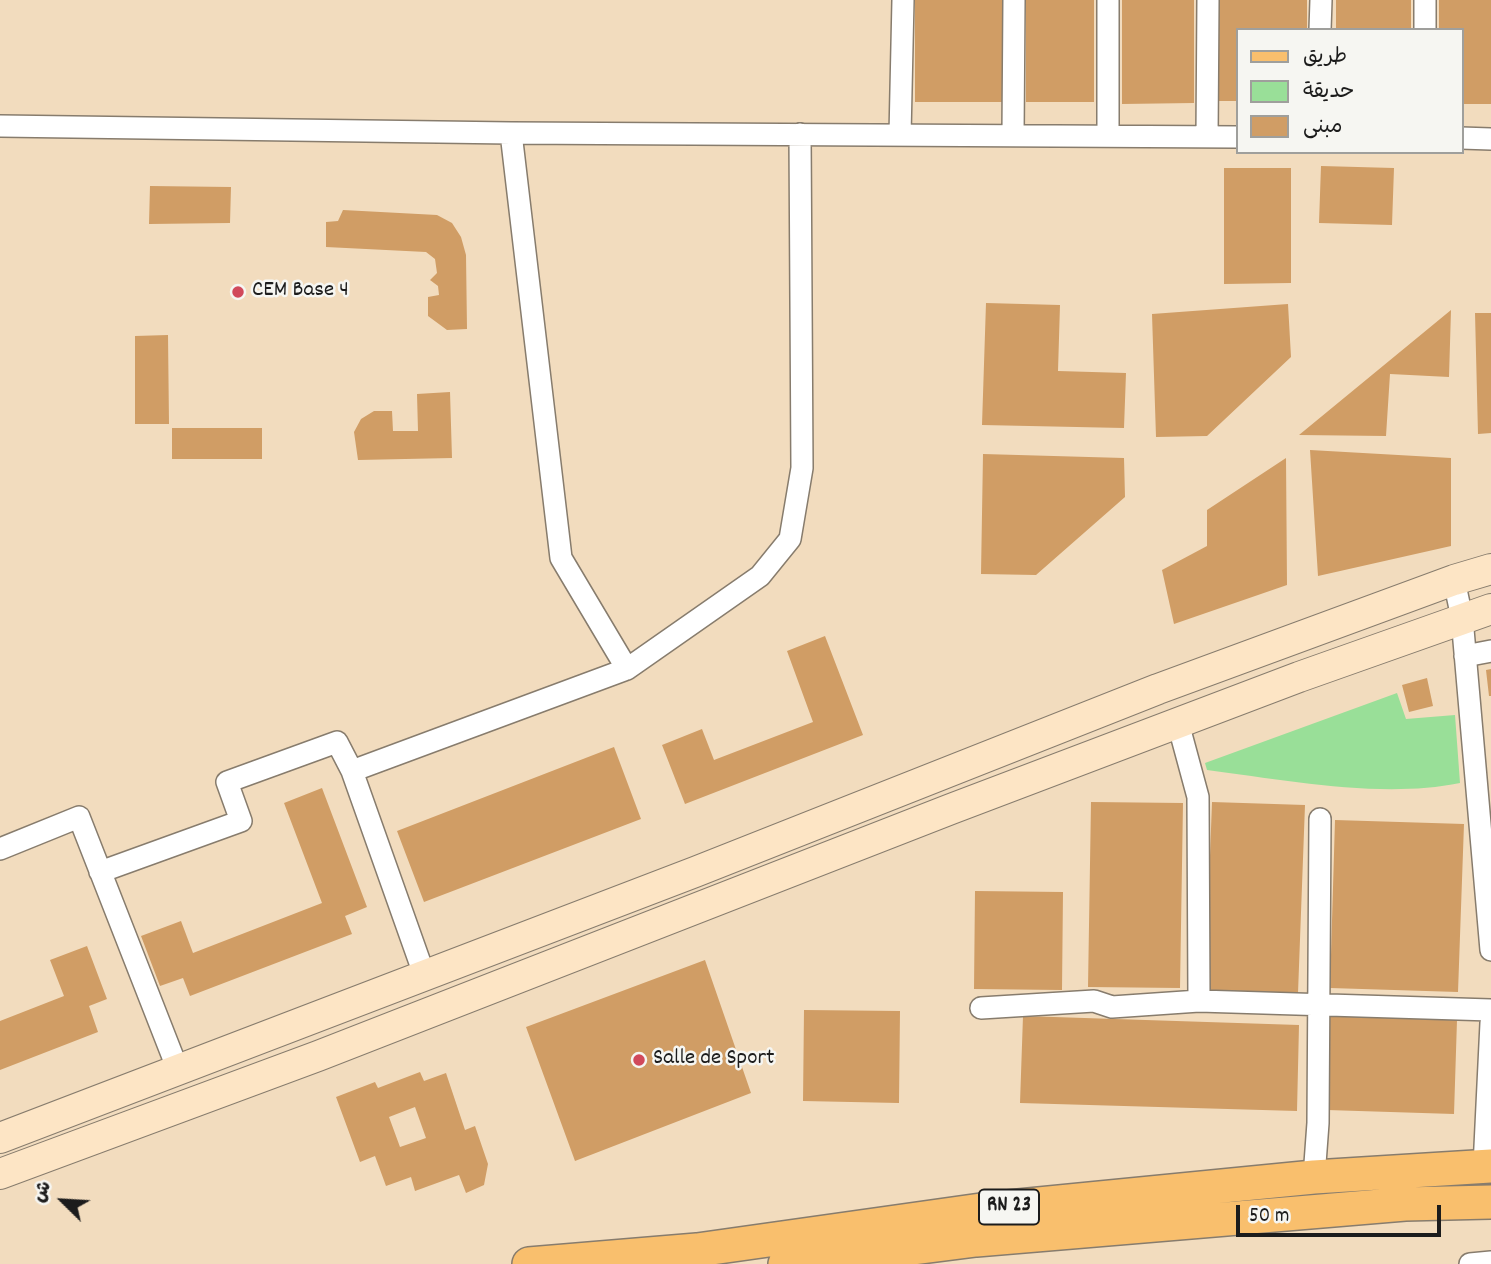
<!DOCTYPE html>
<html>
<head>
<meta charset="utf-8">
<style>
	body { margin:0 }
	#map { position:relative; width:1491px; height:1264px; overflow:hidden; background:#f2dcbe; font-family:Dekko,"Playpen Sans Arabic",sans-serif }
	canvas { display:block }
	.legend { position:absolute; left:1236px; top:28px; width:228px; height:126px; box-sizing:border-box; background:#f6f6f2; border:2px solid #9f9f9c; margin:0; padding:9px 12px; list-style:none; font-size:21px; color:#1c1c1c }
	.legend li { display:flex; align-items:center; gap:14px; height:35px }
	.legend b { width:35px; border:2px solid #9f9f9c }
	.north { position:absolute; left:28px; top:1166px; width:70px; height:70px; -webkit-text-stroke:5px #f6f6f2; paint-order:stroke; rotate:294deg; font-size:19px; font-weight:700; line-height:28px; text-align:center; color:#1c1c1c }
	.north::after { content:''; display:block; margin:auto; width:24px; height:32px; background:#1c1c1c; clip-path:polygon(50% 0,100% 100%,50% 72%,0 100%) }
	.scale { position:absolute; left:1236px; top:1205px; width:205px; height:32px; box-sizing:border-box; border:4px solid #1c1c1c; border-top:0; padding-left:9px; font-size:21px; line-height:24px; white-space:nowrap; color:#1c1c1c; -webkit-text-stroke:5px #f6f6f2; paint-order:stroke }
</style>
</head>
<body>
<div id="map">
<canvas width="1491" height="1264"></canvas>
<ul class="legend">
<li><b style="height:9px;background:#f9bf6d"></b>طريق</li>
<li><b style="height:19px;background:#99df98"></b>حديقة</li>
<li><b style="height:19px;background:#d09d65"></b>مبنى</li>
</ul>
<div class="north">ش</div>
<div class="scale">50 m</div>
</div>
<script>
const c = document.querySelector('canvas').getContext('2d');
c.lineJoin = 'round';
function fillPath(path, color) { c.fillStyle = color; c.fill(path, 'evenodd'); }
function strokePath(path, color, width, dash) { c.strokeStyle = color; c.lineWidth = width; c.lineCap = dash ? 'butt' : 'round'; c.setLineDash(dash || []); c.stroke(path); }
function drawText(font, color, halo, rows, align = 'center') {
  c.font = font + ' Dekko,sans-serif'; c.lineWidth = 5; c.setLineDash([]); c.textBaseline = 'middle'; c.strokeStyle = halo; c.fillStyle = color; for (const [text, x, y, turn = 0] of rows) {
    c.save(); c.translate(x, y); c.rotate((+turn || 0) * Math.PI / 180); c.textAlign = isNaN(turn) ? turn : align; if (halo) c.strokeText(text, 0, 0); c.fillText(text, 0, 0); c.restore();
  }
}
fillPath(new Path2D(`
	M1397 693 1406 719 1455 715 1460 783C1382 799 1286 780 1207 770L1205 763Z`), '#99df98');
fillPath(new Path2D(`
	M915 0H1002V102H915Z
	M1026 0H1094V102H1026Z
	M1122 0H1194V103L1122 104Z
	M1214 0H1307V30H1237V101H1214Z
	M1336 0H1411V30H1336Z
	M1439 0H1491V104H1461V30H1439Z
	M1321 166 1394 168 1392 225 1319 223Z
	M1224 168H1291V283L1224 284Z
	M150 186 231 187 230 223 149 224Z
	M343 210 437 215 452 223 461 237 466 255 467 329 447 330 428 316V297L439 295 438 286 430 280 437 273 435 259 426 252 326 247V222L338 221Z
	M986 303 1060 305 1058 371 1126 373 1124 428 982 425Z
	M1288 304 1291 357 1207 436 1156 437 1152 314Z
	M1451 310 1449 377 1390 374 1386 436 1299 435Z
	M1475 313H1491V433L1478 434Z
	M168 335 169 424H135V336Z
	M450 392 452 458 358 460 354 432 361 419 374 411H392L393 431H418L417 394Z
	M172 428H262V459H172Z
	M1310 450 1451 458V546L1318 576Z
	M983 454 1124 458 1125 497 1036 575 981 574Z
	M1286 458 1287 585 1174 624 1162 570 1207 546V510Z
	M825 636 863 735 685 804 662 745 702 729 714 760 813 722 787 651Z
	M1491 669V696H1489L1486 670Z
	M1427 678 1433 706 1409 712 1402 685Z
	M614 747 641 819 424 902 397 831Z
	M322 788 367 907 345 916 352 934 190 996 183 978 160 986 141 936 181 921 193 953 322 903 284 803Z
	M1091 802 1183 803 1180 988 1088 987Z
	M1212 802 1305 805 1298 993 1205 990Z
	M1335 820 1464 824 1458 992 1330 988Z
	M975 891 1063 892 1062 990 974 989Z
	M87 946 107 999 89 1006 98 1032 0 1070V1021L64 996 50 960Z
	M705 960 751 1093 575 1161 526 1027Z
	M804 1010 900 1011 899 1103 803 1101Z
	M1023 1016 1299 1025 1297 1111 1020 1103Z
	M1330 1016 1457 1020 1454 1114 1327 1110Z
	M420 1072 424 1081 446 1073 465 1130 475 1126 488 1164 484 1185 466 1193 459 1175 415 1191 411 1177 386 1186 375 1156 360 1162 336 1097 375 1082 378 1088ZM415 1107 426 1138 400 1147 389 1117Z`), '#d09d65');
const minor = new Path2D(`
	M1320 30 1321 0
	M1425 30V0
	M0 126 511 133 1237 137
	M511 133 561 558 627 669
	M900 135 903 0
	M1013 135 1014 0
	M1108 136V0
	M1207 137 1208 0
	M1461 138 1491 139
	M1454 580 1462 618 1491 950
	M1465 656 1491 651
	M1178 723 1198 797 1199 1001
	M352 771 627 669 760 576 790 539 802 468 800 134
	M0 849 79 817 178 1070
	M100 872 241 821 227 782 337 742 352 771 424 974
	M981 1008 1094 1001 1112 1007 1199 1001 1491 1010
	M1484 1167 1491 1023
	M1314 1177 1318 1123 1320 819
	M1470 1264 1491 1262`);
const secondary = new Path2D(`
	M0 1138 695 872 1158 689 1454 580 1491 569
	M0 1174 318 1056 951 809 1299 677 1491 609`);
const primary = new Path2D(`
	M529 1264 697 1250 988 1209 1314 1177 1491 1166
	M785 1264 976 1240 1405 1204 1491 1202`);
strokePath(minor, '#877c6d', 24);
strokePath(secondary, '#877c6d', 32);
strokePath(primary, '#877c6d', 36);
strokePath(minor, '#fff', 21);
strokePath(secondary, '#fde5c5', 30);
strokePath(primary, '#f9bf6d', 33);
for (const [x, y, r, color] of [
	[238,292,7,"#d1495b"],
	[639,1060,7,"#d1495b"]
]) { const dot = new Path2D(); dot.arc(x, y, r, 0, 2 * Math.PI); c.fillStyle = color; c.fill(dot); strokePath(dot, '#f6f6f2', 2.5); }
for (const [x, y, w] of [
	[1009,1207,60]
]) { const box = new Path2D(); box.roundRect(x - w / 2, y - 17.5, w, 35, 5); c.fillStyle = '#f6f6f2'; c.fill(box); strokePath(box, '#1c1c1c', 2); }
drawText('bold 21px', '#1c1c1c', null, [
	["RN 23",1009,1207]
]);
drawText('23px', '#1c1c1c', '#f6f6f2', [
	["CEM Base 4",252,292],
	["Salle de Sport",653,1060]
], 'left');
</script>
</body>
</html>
